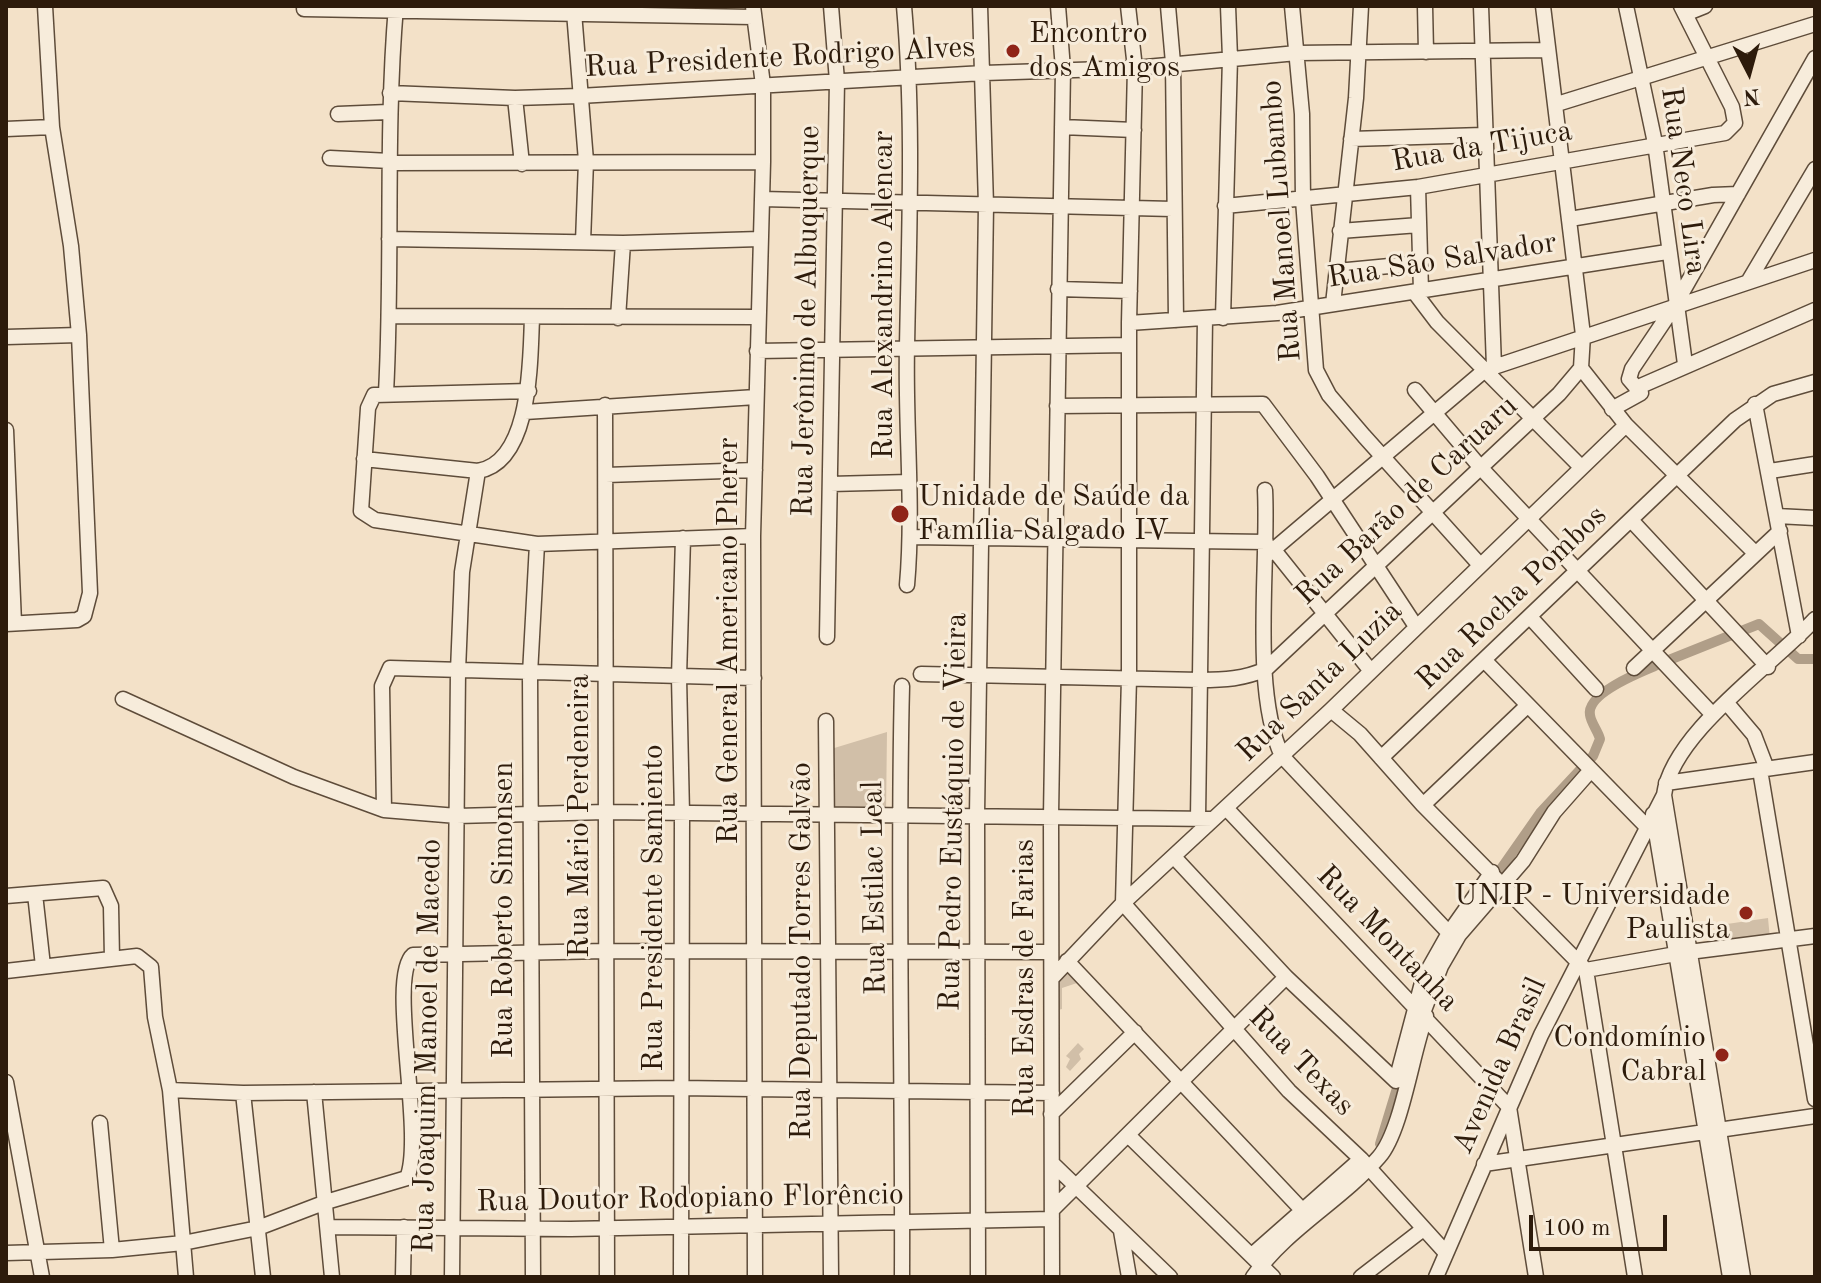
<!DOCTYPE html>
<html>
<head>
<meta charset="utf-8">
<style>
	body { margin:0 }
	#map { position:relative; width:1821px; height:1283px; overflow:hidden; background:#f3e1c8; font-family:"Old Standard TT",serif }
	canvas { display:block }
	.frame { position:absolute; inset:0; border:8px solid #2d1b0b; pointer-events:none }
	.north { position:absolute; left:1709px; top:32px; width:80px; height:80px; -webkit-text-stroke:6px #f7ecdb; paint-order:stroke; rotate:174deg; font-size:22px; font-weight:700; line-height:32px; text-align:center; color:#2d1b0b }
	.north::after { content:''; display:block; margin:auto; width:28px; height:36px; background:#2d1b0b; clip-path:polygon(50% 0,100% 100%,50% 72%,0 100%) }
	.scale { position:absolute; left:1529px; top:1215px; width:138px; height:36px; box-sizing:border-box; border:4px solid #2d1b0b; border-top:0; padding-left:10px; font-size:24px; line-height:28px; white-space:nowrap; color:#2d1b0b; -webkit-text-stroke:6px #f7ecdb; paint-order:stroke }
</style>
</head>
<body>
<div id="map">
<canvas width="1821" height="1283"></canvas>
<div class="frame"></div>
<div class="north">N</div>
<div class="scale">100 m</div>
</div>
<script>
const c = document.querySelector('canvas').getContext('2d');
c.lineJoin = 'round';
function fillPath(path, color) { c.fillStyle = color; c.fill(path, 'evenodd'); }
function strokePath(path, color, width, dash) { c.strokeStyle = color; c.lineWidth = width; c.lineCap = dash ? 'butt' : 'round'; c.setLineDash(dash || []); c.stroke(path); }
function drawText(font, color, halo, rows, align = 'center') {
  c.font = font + ' "Old Standard TT",serif'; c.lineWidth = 6; c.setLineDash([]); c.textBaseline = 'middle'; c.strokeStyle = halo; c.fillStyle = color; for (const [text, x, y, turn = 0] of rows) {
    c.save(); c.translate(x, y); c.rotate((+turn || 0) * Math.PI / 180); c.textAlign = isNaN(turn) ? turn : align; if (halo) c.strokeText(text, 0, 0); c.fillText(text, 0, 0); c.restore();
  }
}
fillPath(new Path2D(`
	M887 732 886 813 830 810 831 749Z
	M1768 918 1770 939 1729 944 1727 924Z
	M1067 967 1103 1006 1101 1008 1077 983 1062 988V1009L1058 1010V980Z
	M1078 1043 1084 1049 1079 1054 1081 1059 1070 1071 1066 1067 1070 1059 1066 1056Z`), '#d1bfa8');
strokePath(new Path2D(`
	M1664 662 1759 624 1798 659H1815
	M1491 883 1540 813 1593 756 1600 739C1598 731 1591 723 1590 715 1586 694 1638 673 1655 666
	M1380 1144 1401 1075`), '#b09e88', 10);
const minor = new Path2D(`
	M753 6 763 85V162L753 536 755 1277
	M904 6C914 120 909 233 907 347 905 426 914 505 907 585
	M1128 6 1135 68 1129 323V678L1123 903 1289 1091 1361 1159 1446 1253
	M1168 6 1173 63 1176 320
	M1292 6 1302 114 1303 200 1316 370 1329 395 1364 436 1480 565
	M1425 6 1426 52
	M1481 6 1494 367
	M1626 6 1655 143 1685 364
	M304 9 753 17
	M574 12 586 161 583 242
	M1685 14 1705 6
	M390 93 515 98 579 96 984 73 1135 68 1297 53 1547 50
	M515 98 522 164
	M1557 104 1815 24
	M338 114 388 112
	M1062 127 1134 130
	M6 129 52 127
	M1351 139 1483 135
	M330 158 390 161
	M390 163 763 162
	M1418 187 1421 291
	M762 199 1173 209
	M1225 206 1418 187 1725 133 1735 123 1732 107 1681 6
	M1570 219 1713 195 1738 194
	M1340 231 1419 225
	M389 239 623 243 760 239
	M1337 271 1421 263
	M1748 282 1815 169
	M1058 289 1130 291
	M1415 293 1437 322 1581 467
	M1333 304 1356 98 1361 6
	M390 316 758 317
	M618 318 623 243
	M1223 318 1230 58 1228 6
	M1129 323 1277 313 1667 252
	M6 337 79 335
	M757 351 1129 345
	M1581 368 1626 425 1755 553
	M1636 388 1815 310
	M1415 390 1481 468 1713 715
	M529 391 374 395 368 408 361 511 375 520 537 544 753 536
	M386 393C393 264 385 135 396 6
	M1755 404 1799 636
	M605 405 607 1277
	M1057 406 1263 404 1317 476 1415 625
	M1612 409 1641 393 1629 379 1632 369 1675 305 1815 58
	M525 412 756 397
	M6 430 14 623
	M364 459 478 471C532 462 530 359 532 319
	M1770 471 1815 464
	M606 475 755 470
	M830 484 909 482
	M1265 490C1269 565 1251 690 1282 756L1449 933
	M1777 516 1815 518
	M1631 520 1768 667
	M911 537 1266 542
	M1274 550 1370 670
	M1266 556 1485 370 1815 260
	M1530 617 1596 689
	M6 624 77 620 84 616 90 593 79 335 71 246 52 127 45 6
	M827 637 837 81 831 6
	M1485 661 1647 827
	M1634 668 1780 531
	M921 674 1200 680C1224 680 1244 679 1266 669L1559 394 1581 368 1583 335 1543 6
	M902 686C897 883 903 1080 902 1277
	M123 699 294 777 384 810 457 816 605 812 1213 819
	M1726 702 1754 735 1767 769
	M1331 710 1360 734 1423 805 1586 970 1635 1277
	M826 721 831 1277
	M1381 758 1735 420 1773 394 1815 382
	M1760 770 1815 1099
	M1666 783 1815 762
	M1423 805 1527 706
	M1226 808 1509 1107 1536 1277
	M384 810 382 686 390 668 754 678
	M1653 814 1730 1277
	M1198 819 1205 319
	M1175 858 1286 977 1396 1081 1423 979 1449 933 1492 872
	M35 894 43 966
	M6 896 103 888 111 906 112 959
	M1689 952 1815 936
	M1067 961 1303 1211
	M1586 970 1676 954
	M6 971 137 956 151 967 155 1017 170 1090 186 1277
	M1052 978 1123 903 1331 710 1626 425
	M1423 1013 1441 966 1459 935 1523 861 1554 812 1591 770
	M6 1082 42 1277
	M170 1090 243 1093 679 1088 1052 1093
	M314 1092 332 1277
	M243 1093 263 1277
	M1051 1114 1135 1032
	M100 1123 112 1250
	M1128 1135 1273 1277
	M1053 1164 1170 1277
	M1484 1164 1815 1116
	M1052 1210 1286 977
	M329 1227 571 1229 1052 1219
	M1121 1231 1129 1277
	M6 1253 112 1250 183 1243 258 1228 326 1202 407 1178C425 1136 387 977 413 955L606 951 1051 952
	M1252 1255 1361 1159
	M403 1277 404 1227
	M452 1277 458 671 462 572 478 471
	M533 1277 530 674 537 544
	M681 1277 682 814 679 677 683 538
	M978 1277 977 815 986 205 980 6
	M1052 1277 1051 816 1063 69 1058 6
	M1253 1277C1286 1229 1341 1201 1379 1157 1402 1131 1412 1052 1426 1016
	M1361 1277 1422 1230
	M1436 1277 1541 1035 1664 795
	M1743 1277 1664 795C1672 733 1773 665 1815 619`);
strokePath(minor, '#5e4c3a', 17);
strokePath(minor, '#f7ecdb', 14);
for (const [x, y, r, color] of [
	[1013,51,8,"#8f2418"],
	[900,514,10,"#8f2418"],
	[1746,913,8,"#8f2418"],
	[1722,1055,8,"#8f2418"]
]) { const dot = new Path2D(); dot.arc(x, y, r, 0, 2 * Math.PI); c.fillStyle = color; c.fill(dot); strokePath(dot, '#f7ecdb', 3); }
drawText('30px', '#2d1b0b', '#f7ecdb', [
	["Encontro",1029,34],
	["dos Amigos",1029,68],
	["Unidade de Saúde da",918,497],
	["Família Salgado IV",918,531],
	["UNIP - Universidade",1730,896,"right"],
	["Paulista",1730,930,"right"],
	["Condomínio",1706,1038,"right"],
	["Cabral",1706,1072,"right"]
], 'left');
drawText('30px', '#2d1b0b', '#f7ecdb', [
	["Rua Presidente Rodrigo Alves",780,58,-3],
	["Rua da Tijuca",1482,147,-10],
	["Rua Neco Lira",1683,181,82],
	["Rua Manoel Lubambo",1282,221,-94],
	["Rua São Salvador",1442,261,-9],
	["Rua Alexandrino Alencar",884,295,-90],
	["Rua Jerônimo de Albuquerque",807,321,-89],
	["Rua Barão de Caruaru",1407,501,-43],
	["Rua Rocha Pombos",1512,598,-44],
	["Rua General Americano Pherer",729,641,-90],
	["Rua Santa Luzia",1320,682,-44],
	["Rua Pedro Eustáquio de Vieira",954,812,-89],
	["Rua Mário Perdeneira",580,816,-90],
	["Rua Estilac Leal",875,888,-91],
	["Rua Presidente Samiento",654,908,-90],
	["Rua Roberto Simonsen",504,910,-90],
	["Rua Montanha",1387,939,46],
	["Rua Deputado Torres Galvão",802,951,-90],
	["Rua Esdras de Farias",1025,978,-90],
	["Rua Joaquim Manoel de Macedo",428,1046,-89],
	["Rua Texas",1301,1062,46],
	["Avenida Brasil",1500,1066,-66],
	["Rua Doutor Rodopiano Florêncio",690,1199,-1]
]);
</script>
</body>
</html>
